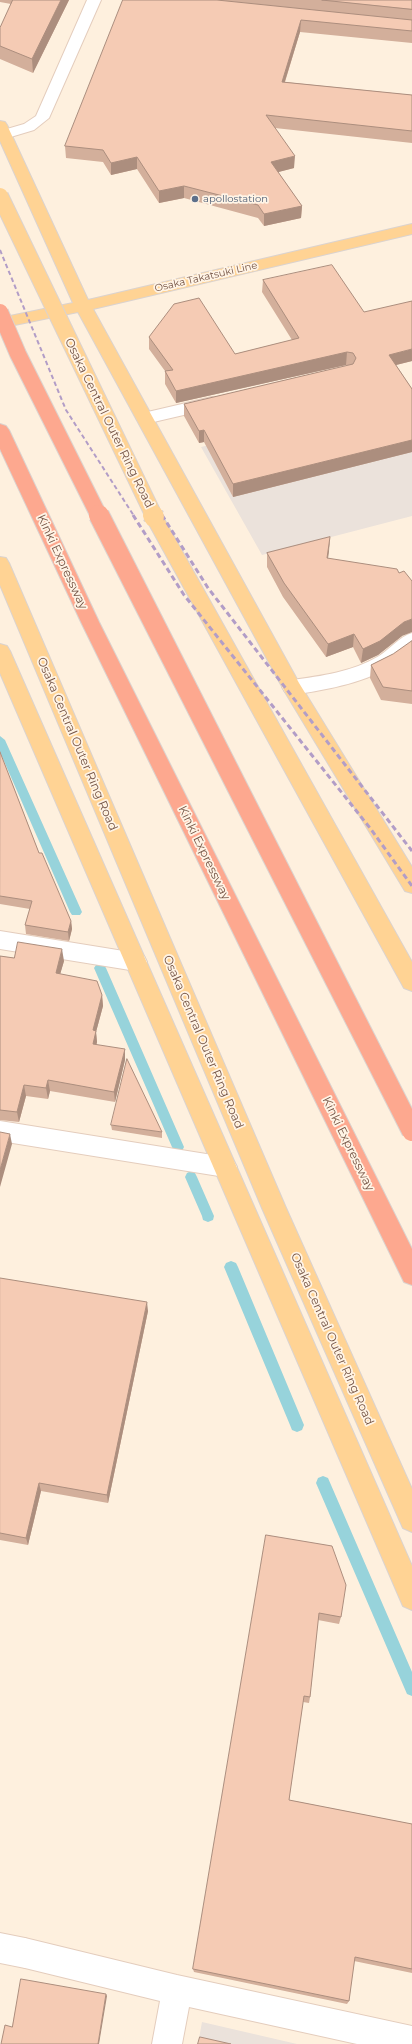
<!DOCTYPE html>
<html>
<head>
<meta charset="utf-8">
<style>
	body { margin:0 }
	canvas { display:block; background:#fef0de }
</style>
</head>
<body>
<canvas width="412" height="2044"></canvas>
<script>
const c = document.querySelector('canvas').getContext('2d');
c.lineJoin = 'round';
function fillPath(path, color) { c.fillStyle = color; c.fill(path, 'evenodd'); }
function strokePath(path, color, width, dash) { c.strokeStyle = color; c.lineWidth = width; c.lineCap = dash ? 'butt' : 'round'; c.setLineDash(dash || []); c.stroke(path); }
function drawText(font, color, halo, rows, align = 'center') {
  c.font = font + ' Montserrat,sans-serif'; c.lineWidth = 3.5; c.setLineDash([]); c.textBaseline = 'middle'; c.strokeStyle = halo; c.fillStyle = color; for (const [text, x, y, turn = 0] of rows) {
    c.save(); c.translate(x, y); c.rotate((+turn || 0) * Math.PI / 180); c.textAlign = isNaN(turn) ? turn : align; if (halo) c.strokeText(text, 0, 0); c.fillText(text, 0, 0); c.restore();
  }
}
fillPath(new Path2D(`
	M412 396V516L262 555 201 447Z
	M202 2022 297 2044H198Z`), '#ebe2db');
fillPath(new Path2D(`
	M0 736 5 740 82 912 80 915H72L70 912 0 752Z
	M100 963 104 965 106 968 184 1147 182 1151 178 1152 174 1151 172 1147 94 968 96 965Z
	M191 1171 195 1173 197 1177 214 1216 213 1220 208 1222 203 1220 202 1216 185 1177 187 1173Z
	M231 1261 236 1263 238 1267 304 1425 302 1430 297 1432 292 1430 290 1425 224 1267 226 1263Z
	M323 1476 328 1478 412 1672V1696L407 1694 316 1483 318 1478Z`), '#97d3db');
const service = new Path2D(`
	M212 397 218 399 221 403 218 407 145 424 139 422 136 418 139 414Z
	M0 1933 25 1938 35 1943 40 1953 35 1963 25 1968 0 1963Z`);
const minor = new Path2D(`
	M87 0H101L49 118 34 130 4 139H0V131L24 124 36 116Z
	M412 633V651C386 675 350 685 316 691 305 693 295 695 285 692L282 687 285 682 292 680C322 676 352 672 379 656 390 649 399 637 412 633Z
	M0 931 136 953 144 956 147 962 144 968 136 971 0 949Z
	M0 1121 225 1157 233 1160 237 1167 233 1174 225 1177 0 1141Z
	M25 1938 177 1975 412 2026V2044H357L189 2007 182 2044H152L160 2001 25 1968 15 1963 10 1953 15 1943Z`);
const primary = new Path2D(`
	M0 121 5 122 7 125 88 300 412 224V234L93 309 299 683 412 867V893L405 891 285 692 78 312 0 328V318L73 303 0 141Z
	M154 511 160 513 163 517 412 962V991L404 988 145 517 148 513Z
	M0 557 6 558 9 563 286 1208 412 1489V1532L403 1528 262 1208 0 585Z
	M0 644 7 646 10 651 412 1566V1610L403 1606 0 673Z`);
const motorway = new Path2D(`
	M0 424 6 426 9 430 99 622 412 1249V1285L404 1282 81 622 0 449Z`);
strokePath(service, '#e4cdbd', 2);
strokePath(minor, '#e4cdbd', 2);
strokePath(primary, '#dbd3cf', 2);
strokePath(motorway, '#dbd3cf', 2);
fillPath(service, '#fff');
fillPath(minor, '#fff');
fillPath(primary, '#ffd394');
fillPath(motorway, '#fda88f');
strokePath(new Path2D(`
	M0 192 93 407 162 516
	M0 250 66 410 134 516`), '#b29dc7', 2, [4.5, 3]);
strokePath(new Path2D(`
	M133 515 184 595 370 828 412 886
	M162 515 208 588 412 851`), '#b29dc7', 3, [5.5, 3.5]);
const primaryBridgeFar1 = new Path2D(`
	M0 196 154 516`);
const primaryBridge = new Path2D(`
	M153 515 154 517`);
const motorwayBridgeFar1 = new Path2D(`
	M0 312 18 354 99 516`);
const motorwayBridge = new Path2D(`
	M99 515 412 1131`);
strokePath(primaryBridgeFar1, '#dbd3cf', 18, []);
strokePath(primaryBridge, '#dbd3cf', 22, []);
strokePath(motorwayBridgeFar1, '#dbd3cf', 18, []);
strokePath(motorwayBridge, '#dbd3cf', 22, []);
strokePath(primaryBridgeFar1, '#ffd394', 16);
strokePath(primaryBridge, '#ffd394', 20);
strokePath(motorwayBridgeFar1, '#fda88f', 16);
strokePath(motorwayBridge, '#fda88f', 20);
fillPath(new Path2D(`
	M0 0H69L33 73 0 59V28L11 4 0 2Z
	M123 0H412V43L300 32 285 82 412 95V143L275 128 294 168 278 172 302 206 301 218 264 226 258 218 184 198 159 203 137 169 111 175 103 162 66 158 65 146Z
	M263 280 364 312 412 361 396 365 412 389V452L233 497 204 442 199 443 184 416V404L350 365H346L176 403 165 384V371L149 349V337L235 354 292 340 262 292Z
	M330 537 328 558 402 636 378 655 361 663 353 647 326 657 283 597 267 567V553Z
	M412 641V704L381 700 370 678 371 665 393 654Z
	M0 752 39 853 71 921 72 929 69 941 26 934 25 925 30 909 0 904Z
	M0 956 14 958 64 961 60 974 102 995 103 1006 96 1032 97 1042 96 1045 125 1060 115 1102 50 1091 48 1099 26 1096 19 1122 0 1120Z
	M111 1125 162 1132V1138L112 1130Z
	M0 1278 148 1311 108 1503 41 1491 28 1545 0 1540Z
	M266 1535 341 1617 339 1624 318 1620 310 1697 309 1703 303 1702 289 1800 412 1824V1973L354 1961 349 2001 347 2004 194 1972 193 1969Z`), '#d3af9b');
fillPath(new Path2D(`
	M61 0H69L33 73 32 59Z
	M301 20 300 32 281 94 282 82Z
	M295 156 294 168 271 174V162Z
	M137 157V169L111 175V163Z
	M184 186V198L159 203V191Z
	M302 206 301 218 264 226V214Z
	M412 349V361L388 367 389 355Z
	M347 352 346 365 176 403V391Z
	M204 430V442L199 443V431Z
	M412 440V452L233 497V484Z
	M330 537 329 551 326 572 327 558Z
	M412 619V632L402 636 378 655 361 663 363 649 404 622Z
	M354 634 353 647 326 657 328 644Z
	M71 921 72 929 69 941 68 932Z
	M62 949 64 961 57 985 56 973Z
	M102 995 103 1006 96 1032 97 1042 94 1055 93 1044V1030Z
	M125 1049V1060L115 1102 114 1092Z
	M48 1080 50 1091 48 1099 46 1088Z
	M24 1085 26 1096 19 1122 17 1112Z
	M10 1134 12 1144 0 1187V1170Z
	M147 1302 148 1311 108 1503 107 1495Z
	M39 1483 41 1491 28 1545 26 1538Z
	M106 1994 107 1996 99 2044H98Z`), '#ac8e7e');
const building = new Path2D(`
	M13 0H61L32 59 0 46V28Z
	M123 0H217L412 20V31L301 20 282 82 412 95V131L266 115 295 156 271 162 302 206 264 214 258 205 184 186 159 191 137 157 111 163 103 150 65 146Z
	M322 0H412V9Z
	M332 265 364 312 412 301V349L389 355 412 389V440L233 484 204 430 199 431 184 404 353 364 356 358 353 353 347 352 176 391 165 371 173 370 149 337 174 304 199 298 235 354 299 338 263 280Z
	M330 537 327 558 397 569 399 573 404 571 412 581V619L404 622 380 641 363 649 354 634 328 644 284 583 267 553Z
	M412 641V691L383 687 371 665 393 654Z
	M0 752 39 853H42L71 921 68 932 25 925 32 901 0 896Z
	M18 942 62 949 56 973 97 981 102 995 93 1030 96 1031 93 1044 125 1049 114 1092 48 1080 46 1088 24 1085 17 1112 0 1110V956L14 958Z
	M127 1059 162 1132 111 1125Z
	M0 1132 10 1134 0 1170Z
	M0 1278 147 1302 107 1495 39 1483 26 1538 0 1533Z
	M266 1535 332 1546 346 1585 341 1617 319 1613 310 1697 304 1696 289 1800 412 1824V1969L355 1957 349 2001 193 1969Z
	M21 1979 106 1994 98 2044H1L5 2025 12 2027Z
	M200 2037 231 2044H198Z`);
fillPath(building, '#f5cbb4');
strokePath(building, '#ac8e7e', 1);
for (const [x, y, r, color] of [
	[195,199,4,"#5c6f8a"]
]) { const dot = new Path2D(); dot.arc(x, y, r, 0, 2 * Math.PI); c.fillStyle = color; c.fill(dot); strokePath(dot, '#fff4e6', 1.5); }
drawText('10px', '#4e5e75', '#fff4e6', [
	["apollostation",203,199]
], 'left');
drawText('10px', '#755445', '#fff4e6', [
	["Osaka Takatsuki Line",206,277,-13]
]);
drawText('12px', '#755445', '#fff4e6', [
	["Osaka Central Outer Ring Road",109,423,64],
	["Kinki Expressway",62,562,65],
	["Osaka Central Outer Ring Road",77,744,67],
	["Kinki Expressway",204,853,64],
	["Osaka Central Outer Ring Road",203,1042,67],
	["Kinki Expressway",348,1144,64],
	["Osaka Central Outer Ring Road",332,1339,66]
]);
</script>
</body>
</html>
